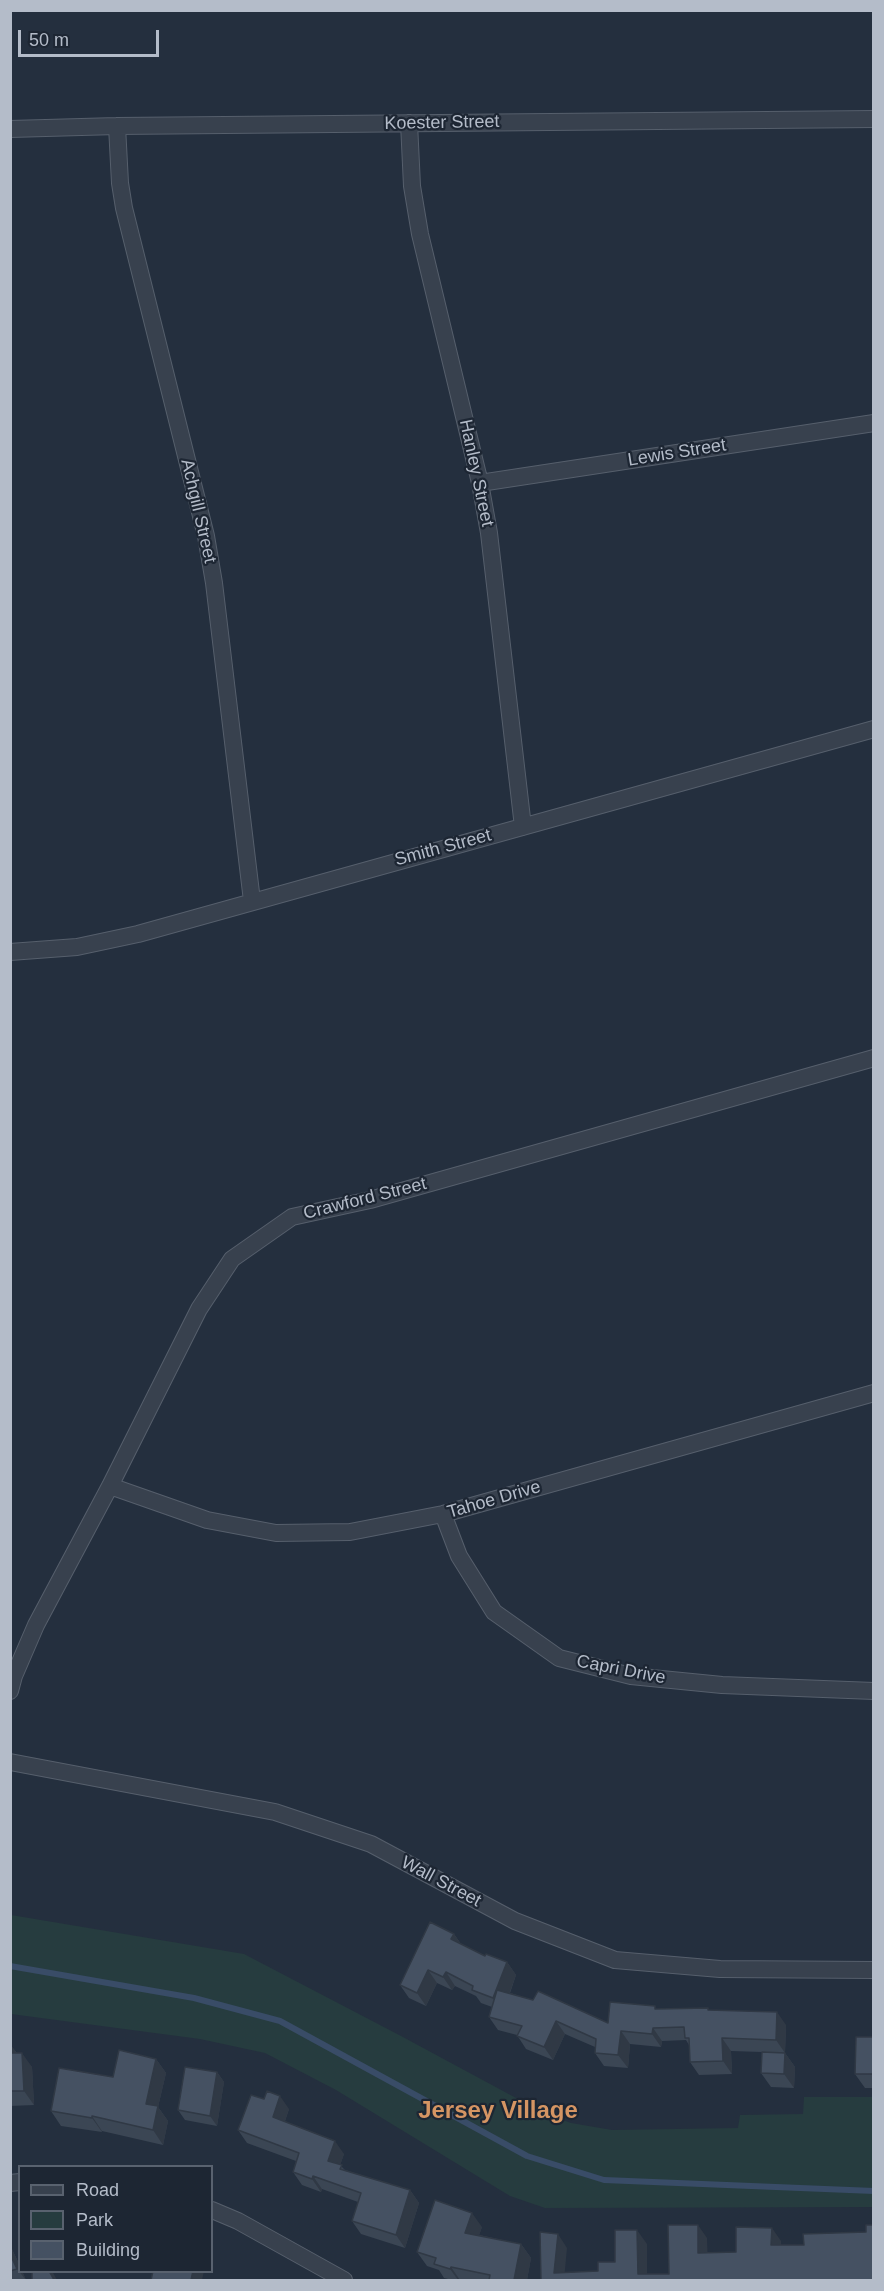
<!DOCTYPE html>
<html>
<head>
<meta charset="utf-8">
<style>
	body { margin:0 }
	#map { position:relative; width:884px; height:2291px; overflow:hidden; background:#242f3e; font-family:Helvetica,sans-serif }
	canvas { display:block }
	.frame { position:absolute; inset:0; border:12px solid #b4bcc9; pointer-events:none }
	.legend { position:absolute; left:18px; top:2165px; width:195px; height:108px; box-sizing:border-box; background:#1d2633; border:2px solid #59626f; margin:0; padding:8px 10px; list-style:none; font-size:18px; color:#b4bcc9 }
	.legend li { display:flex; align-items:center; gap:12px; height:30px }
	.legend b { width:30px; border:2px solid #59626f }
	.scale { position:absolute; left:18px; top:30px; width:141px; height:27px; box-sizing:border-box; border:3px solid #b4bcc9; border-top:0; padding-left:8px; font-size:18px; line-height:21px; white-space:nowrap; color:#b4bcc9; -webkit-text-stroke:4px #1d2633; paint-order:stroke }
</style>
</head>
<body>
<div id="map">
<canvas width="884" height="2291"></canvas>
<div class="frame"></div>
<ul class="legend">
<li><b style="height:8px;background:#38414e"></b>Road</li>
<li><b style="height:16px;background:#263c3f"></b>Park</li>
<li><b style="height:16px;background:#455162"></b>Building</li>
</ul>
<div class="scale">50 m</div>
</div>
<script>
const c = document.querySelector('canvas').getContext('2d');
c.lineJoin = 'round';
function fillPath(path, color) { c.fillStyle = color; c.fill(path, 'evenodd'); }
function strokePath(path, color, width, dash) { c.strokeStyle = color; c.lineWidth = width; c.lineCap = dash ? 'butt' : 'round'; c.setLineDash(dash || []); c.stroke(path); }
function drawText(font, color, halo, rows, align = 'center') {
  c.font = font + ' Helvetica,sans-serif'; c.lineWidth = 4.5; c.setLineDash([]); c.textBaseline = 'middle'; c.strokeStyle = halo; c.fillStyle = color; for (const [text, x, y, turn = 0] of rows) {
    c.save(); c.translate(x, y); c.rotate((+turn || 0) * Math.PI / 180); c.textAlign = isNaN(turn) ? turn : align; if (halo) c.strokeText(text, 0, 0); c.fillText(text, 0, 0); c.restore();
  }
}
fillPath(new Path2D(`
	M11 1915 244 1954 401 2036 542 2112 571 2123 612 2130 738 2128 740 2115 803 2114 804 2097H873V2207L545 2208 510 2196 336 2090 265 2053 200 2039 11 2014Z`), '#263c3f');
strokePath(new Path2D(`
	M10 1966 194 1998 280 2021 527 2156 604 2180 874 2191`), '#394c67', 6);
const minor = new Path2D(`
	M409 123 412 186 420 234 480 483 489 533 523 827
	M117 126 120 183 124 208 206 536 214 583 252 901
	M10 129 117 126 874 119
	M480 483 874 423
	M10 952 77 947 138 934 874 729
	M110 1486 207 1520 276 1533 350 1532 443 1514 874 1393
	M443 1514 459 1556 494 1612 559 1658 631 1676 722 1685 874 1691
	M10 1691 14 1676 36 1625 110 1486 199 1309 232 1259 292 1217 370 1200 874 1058
	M10 1762 275 1812 371 1844 515 1921 615 1960 720 1969 874 1970
	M10 2183 20 2182
	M212 2210 238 2221 344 2280`);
strokePath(minor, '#565f6c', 18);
strokePath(minor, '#38414e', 16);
fillPath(new Path2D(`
	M454 1934 461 1944 485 1956 507 1962 516 1975 510 1993 608 2023 657 2009 709 2010 786 2025 785 2053 795 2067 794 2088 771 2087 761 2073 762 2052 731 2051 732 2074 699 2075 690 2062 689 2045 686 2040 662 2041 661 2047 630 2044 628 2068 604 2066 595 2053V2047L565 2034 553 2060 526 2049 517 2035 498 2030 489 2017 492 2007 481 2003 476 1996 455 1986 452 1990 437 1983 426 2006 409 1998 400 1985Z
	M873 2037V2088H865L855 2074Z
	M10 2045 17 2053 32 2067 34 2105 10 2106Z
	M156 2059 166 2073 158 2107 168 2121 163 2145 102 2131V2132L61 2126 51 2111 113 2077Z
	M217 2072 224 2082 217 2126 185 2120 178 2110Z
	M289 2109 285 2121 344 2154 340 2165 345 2170 410 2190 419 2203 405 2248 361 2234 352 2221 358 2202 322 2189 321 2192 302 2185 293 2172 296 2161 247 2143 238 2130Z
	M482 2227 479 2235 521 2244 531 2258 527 2280H452L444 2278 439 2270 427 2266 417 2252Z
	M10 2245 20 2266V2271H22L26 2280H10Z`), '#3b4654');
fillPath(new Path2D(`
	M454 1934 463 1947 451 1939Z
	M507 1962 516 1975 503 2011 493 1998Z
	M428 1970 437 1983 426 2006 417 1993Z
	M446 1972 455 1986 452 1990 443 1977Z
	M777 2012 786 2025 785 2053 776 2040Z
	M556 2021 565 2034 553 2060 544 2047Z
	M653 2028 662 2041 661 2047 652 2034Z
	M621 2031 630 2044 628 2068 618 2055Z
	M722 2038 731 2051 732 2074 723 2061Z
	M11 2045 21 2059 12 2053Z
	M22 2053 32 2067 34 2105 24 2091Z
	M785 2053 795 2067 794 2088 784 2074Z
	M156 2059 166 2073 158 2107 168 2121 163 2145 153 2130 146 2104Z
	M217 2072 224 2082 217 2126 210 2116Z
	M280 2096 289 2109 282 2130 273 2117Z
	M92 2116 102 2131V2132L92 2118Z
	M335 2141 344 2154 337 2174 328 2161Z
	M313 2176 322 2189 321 2192 312 2179Z
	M410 2190 419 2203 405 2248 396 2235Z
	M472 2213 482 2227 475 2247 465 2233Z
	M698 2225 707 2238 708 2267 698 2253Z
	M772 2228 781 2241V2258L771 2245Z
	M637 2230 647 2244V2280L638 2274Z
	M558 2234 567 2248 564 2280 554 2273Z
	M521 2244 531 2258 527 2280H514Z
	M10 2245 20 2266V2271H22L26 2280 17 2269 10 2254Z
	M451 2267 460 2280H458L450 2269Z
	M49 2271H52L57 2280H54Z
	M193 2271H204L202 2280H191Z`), '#303945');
const building = new Path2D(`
	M430 1922 454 1934 451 1939 485 1956 486 1954 507 1962 493 1998 472 1990 473 1986 446 1972 443 1977 428 1970 417 1993 400 1985Z
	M497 1990 533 2000 538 1991 608 2023 610 2002 655 2006V2009L708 2008V2010L777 2012 776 2040 722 2038 723 2061 690 2062 689 2038H685L684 2027 653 2028 652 2034 621 2031 618 2055 595 2053 596 2039 556 2021 544 2047 517 2036 522 2026 489 2017Z
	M856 2037H873V2074H855Z
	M10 2045H11L12 2053H22L24 2091H10Z
	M119 2050 156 2059 146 2104 158 2106 153 2130 92 2116V2118L51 2111 59 2068 113 2077Z
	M762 2052 785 2053 784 2074 761 2073Z
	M185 2067 217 2072 210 2116 178 2110Z
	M267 2091 280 2096 273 2117 335 2141 328 2161 342 2165 340 2169 410 2190 396 2235 352 2221 361 2193 313 2176 312 2179 293 2172 299 2153 238 2130 251 2095 264 2099Z
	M435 2200 472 2213 465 2233 521 2244 514 2280H489L490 2275 451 2267 450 2269 434 2264 436 2258 417 2252Z
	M668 2225H698V2253L736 2252V2227L772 2228 771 2245H804L803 2234 866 2232V2225H873V2280H541L540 2232 558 2234 554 2273 598 2271V2262H615V2230H637L638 2274H669Z
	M10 2254 17 2269 10 2271Z
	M32 2271H49L54 2280H32Z
	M153 2271H193L191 2280H151Z`);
fillPath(building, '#455162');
strokePath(building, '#303945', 1.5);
drawText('18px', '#b4bcc9', '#1d2633', [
	["Koester Street",442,123,-1],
	["Lewis Street",677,453,-9],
	["Hanley Street",476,473,78],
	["Achgill Street",198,511,77],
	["Smith Street",443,848,-15],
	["Crawford Street",365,1199,-14],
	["Tahoe Drive",494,1500,-16],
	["Capri Drive",621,1670,11],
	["Wall Street",441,1882,28]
]);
drawText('bold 24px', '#d59563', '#1d2633', [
	["Jersey Village",498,2111]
]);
</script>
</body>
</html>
